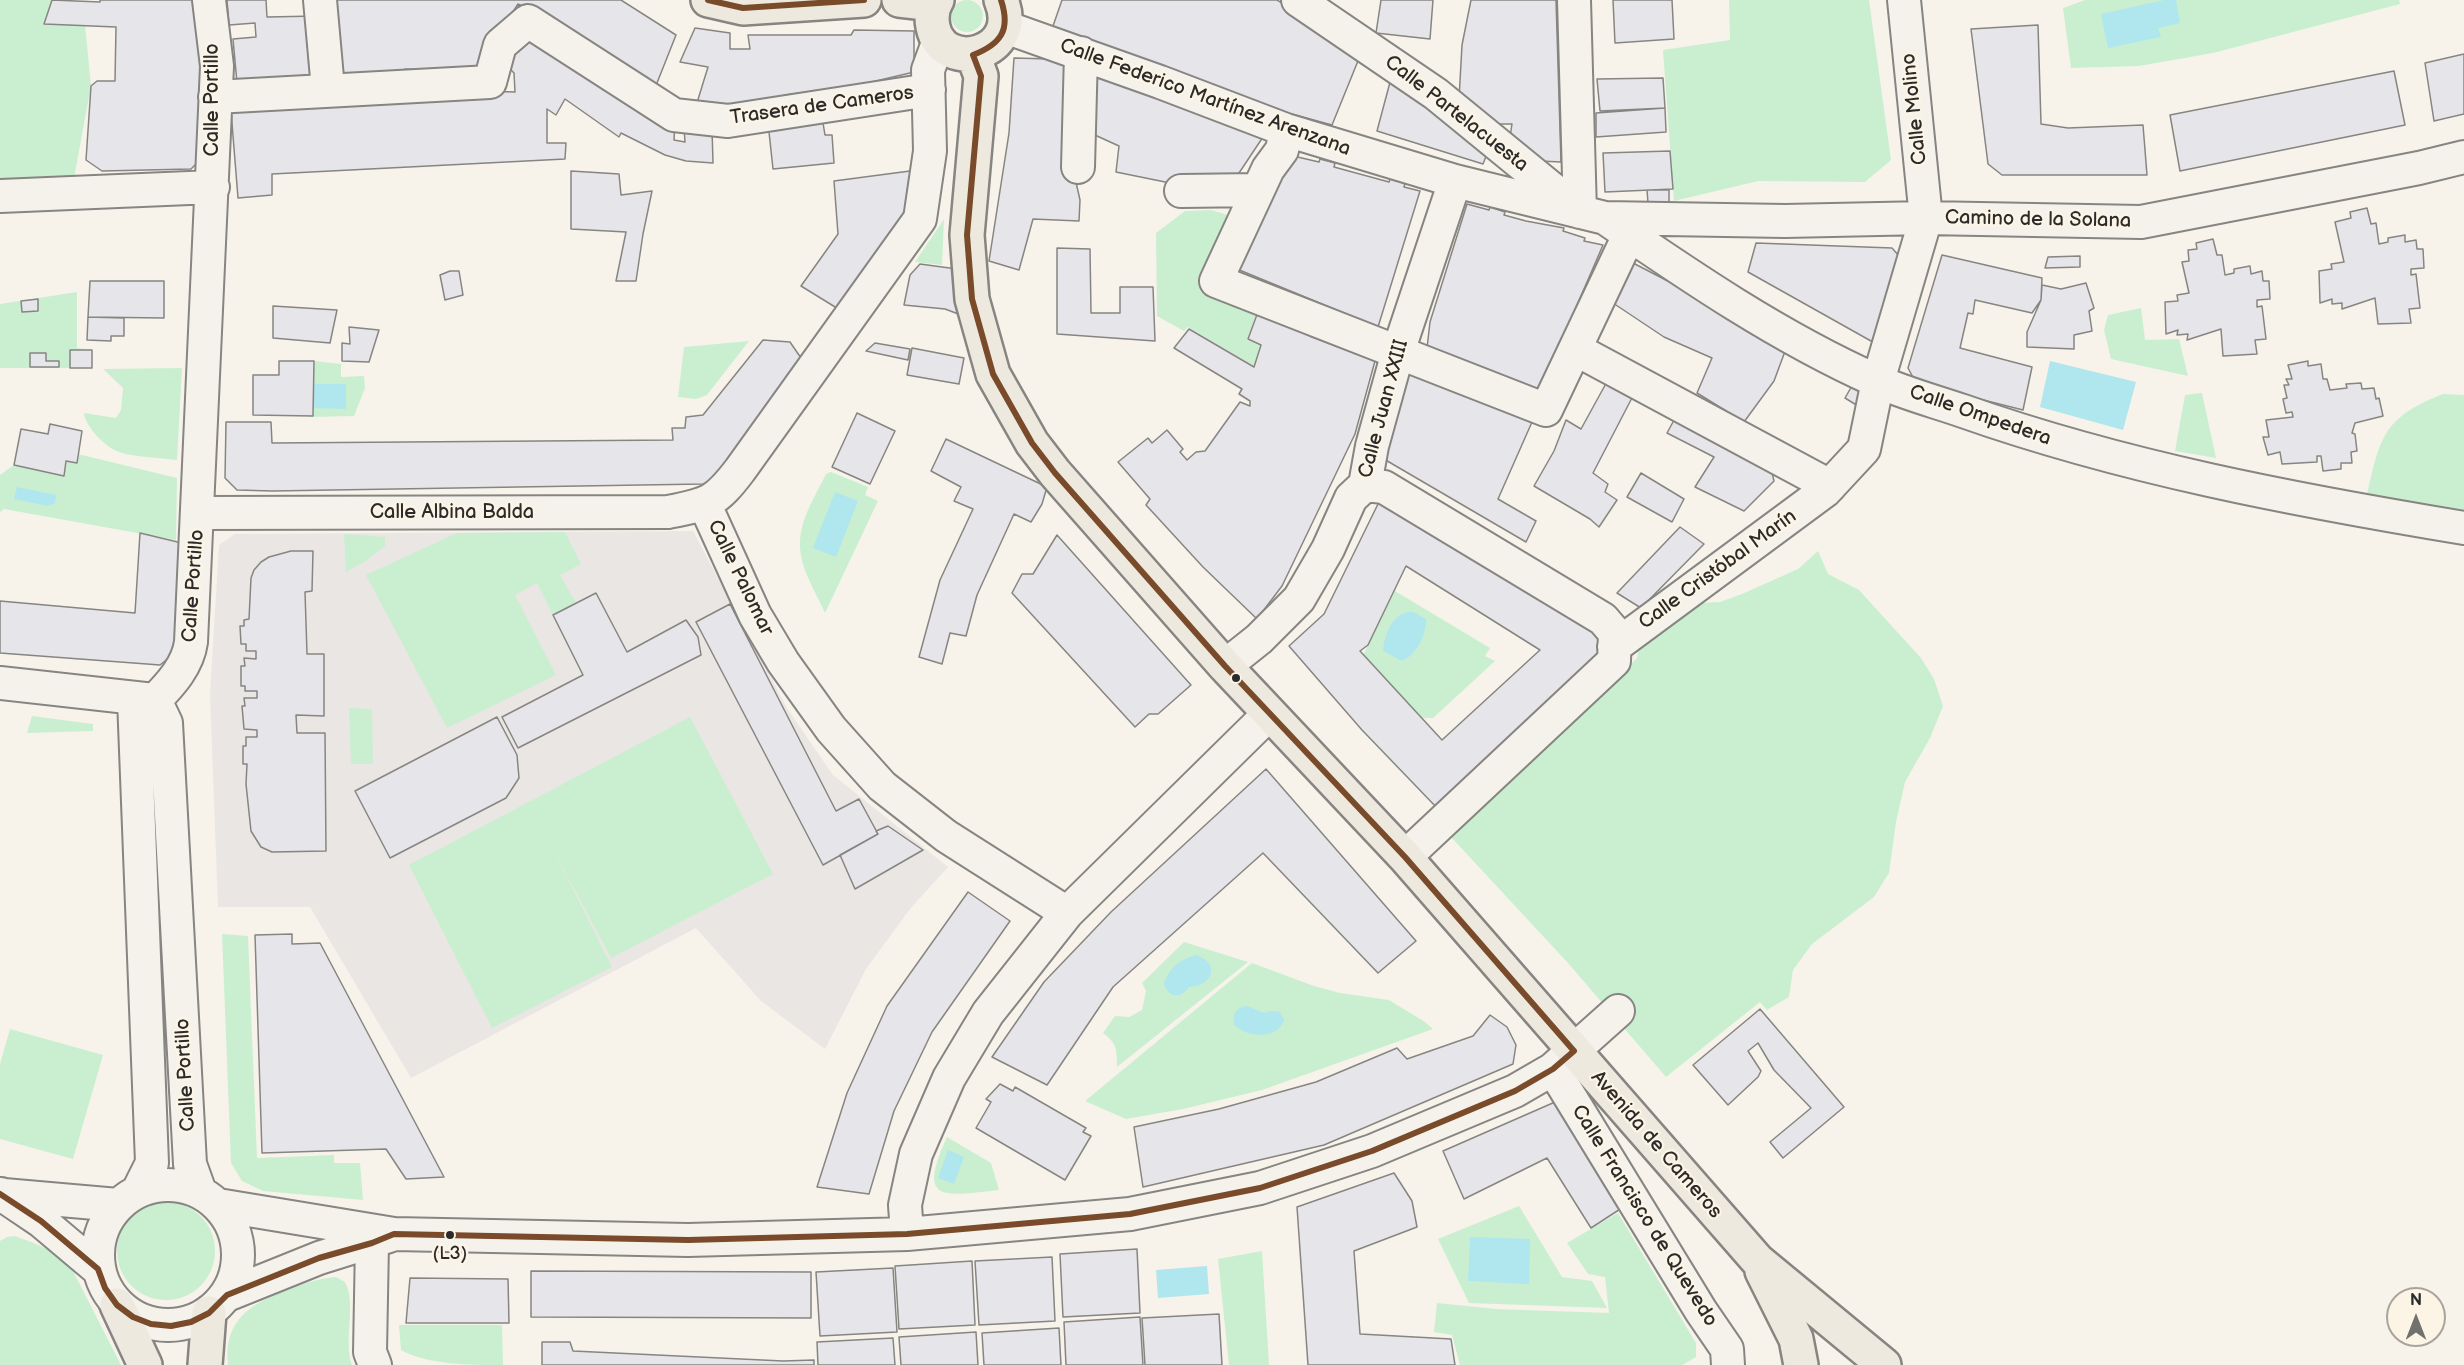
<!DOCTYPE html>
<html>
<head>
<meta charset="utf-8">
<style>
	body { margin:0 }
	#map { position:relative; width:2464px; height:1365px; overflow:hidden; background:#f7f3ea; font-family:"Balsamiq Sans",sans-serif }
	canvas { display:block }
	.north { position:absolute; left:2386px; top:1287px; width:60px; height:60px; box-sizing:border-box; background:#fcf5e5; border:2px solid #a8a49b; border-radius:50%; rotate:0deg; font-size:16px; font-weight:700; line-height:24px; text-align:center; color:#2b2b2b }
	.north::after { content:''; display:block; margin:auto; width:21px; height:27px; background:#72716e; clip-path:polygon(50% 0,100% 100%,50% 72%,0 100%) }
</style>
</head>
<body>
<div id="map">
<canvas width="2464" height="1365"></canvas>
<div class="north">N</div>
</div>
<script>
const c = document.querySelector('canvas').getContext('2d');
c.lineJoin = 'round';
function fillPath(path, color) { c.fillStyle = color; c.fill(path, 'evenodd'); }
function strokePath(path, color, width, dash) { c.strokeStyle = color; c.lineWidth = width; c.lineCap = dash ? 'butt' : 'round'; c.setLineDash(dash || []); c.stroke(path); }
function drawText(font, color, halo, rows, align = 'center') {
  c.font = font + ' "Balsamiq Sans",sans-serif'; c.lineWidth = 4.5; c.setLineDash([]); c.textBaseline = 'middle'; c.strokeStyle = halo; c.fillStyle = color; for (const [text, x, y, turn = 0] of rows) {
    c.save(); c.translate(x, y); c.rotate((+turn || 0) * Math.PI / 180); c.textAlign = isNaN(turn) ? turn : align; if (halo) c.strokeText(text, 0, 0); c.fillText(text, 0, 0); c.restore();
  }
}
fillPath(new Path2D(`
	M693 531 787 708 833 775 948 867 910 909 866 969 825 1049 761 1001 696 928 411 1078 310 907H218L210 694 219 545 235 534Z`), '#eae6e3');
fillPath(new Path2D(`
	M0 0H52L44 23 85 25 91 86 74 178 0 183Z
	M1729 0H1869L1891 160 1865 182 1758 181 1674 201 1663 50 1730 40Z
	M2085 0H2399L2400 4 2213 53 2139 66 2071 68 2063 8Z
	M951 16a16 16 0 1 1 32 0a16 16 0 1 1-32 0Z
	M1211 210 1238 218 1208 285 1257 311 1247 340 1260 345 1254 366 1188 327 1184 331 1157 316 1156 233 1185 211Z
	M944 219 942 265 915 262Z
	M77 292V348L92 350V368H0V304Z
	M2141 308 2145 340 2179 339 2188 376 2111 359 2104 330 2108 315Z
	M749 341 707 395 696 399 678 397 684 347Z
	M314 361 341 364V377L364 376 365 388 354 416 310 417 309 362Z
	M182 368 177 460C162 458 129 457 117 451 104 446 85 426 84 413L116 418 121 410 123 388 103 369Z
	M2202 393 2216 458 2175 451 2185 395Z
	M2443 394 2464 395V516L2366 499C2380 439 2381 418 2443 394Z
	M78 454 177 478 176 540 4 509 0 512V475L14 465 64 476 66 461 77 463Z
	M831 472 868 487 865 495 878 501 825 613C816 592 799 567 800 543 800 519 816 495 826 474Z
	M565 532 581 564 560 575 576 603 553 615 537 583 515 595 556 675 447 728 366 575 457 533Z
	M344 534 385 537V546L367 560 346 572Z
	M1818 551 1828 574 1859 590 1921 658 1934 679 1943 706 1930 738 1905 782 1896 822 1889 873 1874 897 1812 944 1793 970 1789 997 1767 1010 1760 1002 1666 1077 1568 963 1451 837 1637 658 1639 647 1700 603 1720 602 1742 594 1798 569Z
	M1395 591 1490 648 1485 656 1495 661 1433 718H1422L1363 655Z
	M349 708 372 709 373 764H351Z
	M32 716 93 724V731L27 733Z
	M690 717 773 874 611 958 553 849 612 967 492 1028 409 865Z
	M222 934 248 936 257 1158 334 1155V1163H360L363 1200 263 1191 242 1181 231 1163Z
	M1184 942 1248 962 1117 1067C1117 1050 1117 1043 1103 1033L1115 1016 1129 1017 1142 1010 1146 991 1142 983Z
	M1252 963 1314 986 1340 993 1389 1000 1425 1022 1433 1029 1262 1090 1183 1109 1126 1119 1085 1101Z
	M10 1029 103 1055 73 1159 0 1139V1064Z
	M947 1137 991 1163 999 1190C944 1196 916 1204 947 1137Z
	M117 1251a49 49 0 1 1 98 0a49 49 0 1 1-98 0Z
	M1519 1206 1562 1277 1592 1281 1607 1308 1469 1303 1438 1239Z
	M1618 1213 1696 1343V1357L1682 1365H1460L1452 1335 1434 1332 1437 1303 1496 1309 1609 1313 1605 1277 1588 1274 1567 1243Z
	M15 1236C39 1245 57 1250 73 1271L121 1365H0V1241L7 1237Z
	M1262 1251 1269 1365H1229L1218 1259Z
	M336 1277 345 1282C357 1304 343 1340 352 1365H228C223 1319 252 1303 290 1289 305 1283 320 1278 336 1277Z
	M399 1325H502L503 1365C469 1365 429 1365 401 1350Z`), '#c9efd0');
fillPath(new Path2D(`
	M2164 0H2176L2180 23 2158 28 2161 37 2108 48 2101 14Z
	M2050 361 2136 382 2123 430 2040 407Z
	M312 384H346V409L312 408Z
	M17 487 56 495 55 503 47 506 14 499Z
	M835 492 858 501 836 557 813 548Z
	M1407 612H1413L1426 619C1426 636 1417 654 1402 661L1383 651C1385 634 1390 618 1407 612Z
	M1196 955C1221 963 1213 986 1189 987 1181 999 1168 998 1164 983 1168 969 1182 958 1196 955Z
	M1247 1006 1264 1013 1270 1011 1280 1012 1284 1020C1278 1040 1245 1038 1234 1024 1232 1013 1237 1007 1247 1006Z
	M948 1150 964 1157 954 1184 938 1178Z
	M1470 1237 1530 1239 1529 1284 1468 1281Z
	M1207 1266 1209 1294 1158 1298 1156 1270Z`), '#b0e6ee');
const building = new Path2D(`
	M52 0 100 2V0H199L205 71 201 159 191 169 102 171 86 160 91 86 97 81H115L116 27 44 24Z
	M227 0H266L267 17 316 16 323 82 237 83 233 39 256 37 255 23 229 25Z
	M331 0H621L676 35 655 88 580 39 518 4 474 73 405 69V77L338 81Z
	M1062 0H1277L1362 51 1332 125 1262 106 1052 29Z
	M1381 0H1433L1430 39 1376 33Z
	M1471 0H1556L1561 162 1540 161 1510 137 1512 124H1494L1459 99 1462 45Z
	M1613 0H1672L1674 39 1615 43Z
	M2038 25 2041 124 2068 128 2143 125 2147 175H2002L1988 164 1971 29Z
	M695 28 730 33V49H750L748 35H851L854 30 914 31V72L855 86 792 94 731 106H696L708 67 680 62Z
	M525 36 675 122 674 140 685 142 684 128H712L713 163 686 161 665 155 621 133 619 137 565 99 556 115 547 109V143H566L565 159 272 174V195L238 198 231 111H267L266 105 452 90 515 92 514 73 505 64Z
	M2464 54V114L2434 121 2425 63Z
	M1014 58 1050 59 1076 71 1073 169 1080 200 1079 221 1033 219 1019 270 989 261 1009 133Z
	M1088 70 1265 134 1233 182 1175 184 1116 172 1119 146 1086 131Z
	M1393 71 1490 146 1483 164 1377 131Z
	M2394 71 2405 125 2180 171 2170 115Z
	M1663 78 1665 108 1600 111 1597 79Z
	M1665 108 1666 132 1596 137V113Z
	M814 119 815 124 823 123 825 135H832L834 163 773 169 769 132 776 124Z
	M1670 151 1673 189 1605 192 1603 153Z
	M1289 155 1319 162 1320 159 1335 163 1334 167 1389 182 1390 179 1405 183 1404 187 1420 191 1378 327 1232 267Z
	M571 171 619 174 621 195 652 191 643 234 636 281H616L626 232 571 229Z
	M910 171 914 206 840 310 801 286 838 234 834 181Z
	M1647 190H1669V206L1648 203Z
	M1467 204 1489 210 1490 207 1505 212 1504 215 1526 221 1564 228 1563 231 1585 238 1584 241 1603 245 1539 393 1427 348 1430 322Z
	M2367 208 2371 224 2376 223 2379 244 2388 242V238L2405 235V242L2416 240 2417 249H2423L2424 268 2411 269V275L2416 274 2420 308 2409 309 2411 323 2378 324 2375 298 2342 309V303L2332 304V299L2320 303 2319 271 2332 269 2331 264 2344 262 2335 222 2351 218 2350 212Z
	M2213 239 2217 255H2222L2225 275 2234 273V269L2250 266 2251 274 2262 271 2263 281H2269L2270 299 2257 300V307L2262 306 2266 339 2255 340 2257 354 2223 356 2221 329 2187 340 2188 334 2177 335 2178 330 2166 334 2165 302 2178 301 2177 295 2189 293 2182 262 2189 261 2188 250 2197 249 2196 243Z
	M1756 243 1892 248 1907 265 1886 334 1871 341 1748 272Z
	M1057 248 1090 249 1091 313H1120V287H1153L1155 341 1057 334Z
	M1942 255 2042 278 2041 300 2032 313 1975 300 1973 314 1968 313 1960 348 2032 367 2023 410 1916 383 1908 368Z
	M2080 256V267L2045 268 2048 257Z
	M920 264 957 269 961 315 945 309 904 305 910 275Z
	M1635 264 1735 316 1787 346 1774 381 1744 422 1697 393 1712 358 1664 337 1610 301 1624 268Z
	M450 271H459L463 295 445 300 440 275Z
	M90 281H164V318L88 317Z
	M2086 283 2094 308 2089 311 2092 331 2074 335V349L2027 347V332L2041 300 2042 285 2061 289Z
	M38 299V311L22 312 21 301Z
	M273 306 337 310 330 343 273 338Z
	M1259 309 1312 337 1375 361 1355 434 1282 586 1257 619 1203 567 1146 505 1150 499 1118 462 1148 438 1152 443 1167 430 1183 449 1180 452 1187 460 1196 452 1205 451 1240 402 1250 406V401L1239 394 1242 389 1174 348 1189 329 1254 367 1261 345 1248 339Z
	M88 317 124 318V336H111V341L87 340Z
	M349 327 379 330 369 362 342 361V343L350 344Z
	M763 340 790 342 801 358 714 480 703 484 272 491 237 490 225 478 226 422H271L272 443 673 440 672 428H685L686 417 703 415Z
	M875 343 910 349 908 360 866 351Z
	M912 348 964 358 959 384 907 375Z
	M70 350H92V368H70Z
	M30 353H46V361H59V367H30Z
	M279 361H314L313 416 253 415V375H279Z
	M2308 361V366L2321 364 2323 379H2327L2330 390 2347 388 2346 384 2361 383 2362 389 2374 388 2376 399 2379 398 2383 416 2355 423 2352 433 2355 434 2357 451 2351 452 2352 463H2341V469L2323 471 2321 456H2317V462L2282 464 2280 452 2268 455 2263 437H2269L2266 420 2293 417 2292 412 2286 413 2283 399 2287 398 2284 385H2289L2286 379H2292L2288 365Z
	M1404 366 1532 422 1498 499 1536 521 1526 542 1377 455Z
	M1609 378 1634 394 1593 473 1608 484 1605 492 1617 500 1599 527 1590 519 1534 486 1554 451 1566 420 1581 429Z
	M1853 384 1866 392 1858 406 1845 398Z
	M1679 411 1770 464 1774 481 1744 511 1695 487 1714 457 1667 433Z
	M857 413 895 431 870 484 832 467Z
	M50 424 82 431 77 463 66 461 64 476 14 465 21 429 48 434Z
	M946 439 1047 487 1042 504 1031 522 1014 514 977 595 966 636 950 633 942 664 919 657 940 580 973 509 954 501 961 487 931 471Z
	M1641 473 1684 499 1672 522 1627 497Z
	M1395 500 1608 631 1610 649 1439 810 1362 730 1289 646 1324 614 1378 504ZM1406 566 1540 650 1442 740 1360 651 1368 645Z
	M1680 527 1704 544 1641 608 1617 593Z
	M140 533 186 544 180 649 160 665 0 653V601L135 613Z
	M1057 535 1191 685 1158 714H1149L1135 727 1012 593 1022 574H1033Z
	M291 551H313L312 591 305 592 307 654H324V716L296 715 297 733H325L326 851 272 852 261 847 251 831 246 784 247 764H243V746H246V737H257V730L244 729 242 706H245L244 698H257V691H245V686H241V666H245L244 658 256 659V651H246V644H241L240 626H244V620L249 619 251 578 254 570 261 562 269 557Z
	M596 593 627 652 686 620 698 637 701 655 518 748 502 717 583 675 553 615Z
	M730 604 836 811 859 799 878 834 823 865 696 622Z
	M497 717 517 755 519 778 506 798 390 858 355 791Z
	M1266 769 1416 941 1378 973 1263 853 1113 987 1047 1085 992 1057 1044 982 1111 912Z
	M888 826 923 850 855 889 840 855 878 834 876 831Z
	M968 892 1010 921 932 1032 894 1111 869 1194 817 1187 847 1093 887 1006Z
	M292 934V944L320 943 444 1177 406 1179 386 1149 262 1153 255 935Z
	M1760 1009 1844 1107 1783 1158 1770 1142 1811 1108 1774 1070 1758 1043 1748 1051 1761 1071 1758 1077 1728 1105 1693 1065Z
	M1490 1015 1507 1027 1516 1045 1513 1064 1324 1145 1143 1187 1134 1127 1219 1109 1316 1082 1397 1048 1407 1059 1473 1036Z
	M1000 1084 1013 1091 1015 1087 1086 1128 1083 1132 1091 1136 1065 1180 976 1128 991 1102 986 1099Z
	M1555 1102 1572 1108 1631 1202 1591 1228 1547 1158 1464 1199 1443 1151Z
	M1394 1173 1412 1201 1417 1227 1354 1251 1360 1334 1451 1339 1455 1365H1308L1297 1207Z
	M1137 1249 1140 1313 1063 1317 1060 1254Z
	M1052 1257 1055 1321 979 1325 975 1261Z
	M972 1261 975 1325 899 1329 895 1266Z
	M893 1268 897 1332 820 1336 816 1272Z
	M531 1271 811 1272V1318L531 1317Z
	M410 1278 508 1279 509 1323H406Z
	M1219 1314 1222 1365H1145L1142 1318Z
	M1140 1317 1143 1365H1066L1064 1322Z
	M1059 1328 1061 1365H984L982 1333Z
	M976 1332 978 1365H901L899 1337Z
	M893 1338 895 1365H818L817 1342Z
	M542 1342H570L573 1351 783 1361 814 1360V1365H542Z`);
fillPath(building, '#e6e6ea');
strokePath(building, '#878581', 1.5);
const minor = new Path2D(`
	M320 0 328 89
	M1298 0 1436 94 1573 206
	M1574 0 1580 212
	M1005 27 1160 82 1286 130 1455 181 1605 218 1785 221 1926 218 2141 222 2419 168 2464 157
	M215 97 490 82 500 45 528 21 674 115 728 121 929 90
	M1286 130 1282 150 1268 169 1216 281 1546 410 1629 235
	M1078 167 1081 53
	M1181 191 1258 190
	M0 196 213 187
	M1605 218C1691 277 1779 337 1875 380 1903 393 1934 401 1963 411 2125 468 2295 500 2464 528
	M1575 349 1830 486
	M1365 485 1384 487 1603 619 1615 633 1614 661 1405 857
	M705 505 755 615 783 662 831 729 882 786 946 836 1067 913
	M199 513 668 512C708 504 715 503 740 470L920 219 930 151 928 70 939 40
	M1614 647 1825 491 1864 449 1878 381 1926 218 1904 0
	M1225 666 1259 639 1299 599 1328 549 1351 498 1365 485 1372 446 1398 352 1455 181
	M0 683 154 700
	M134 699 152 1163 138 1191
	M155 700C171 684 188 665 191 642L217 66 209 0
	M155 700 166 723 190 1164 200 1192
	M1553 1069 1701 1311 1727 1349 1728 1365
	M98 1255a70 70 0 1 1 140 0a70 70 0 1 1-140 0Z
	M1 1194 41 1221 98 1269
	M4 1195 118 1205
	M218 1205 394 1234 688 1240 907 1234 1130 1214 1260 1188 1372 1151 1515 1091 1553 1069 1618 1011
	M907 1234 905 1205 916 1154 949 1078 988 1013 1067 913 1269 714
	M372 1243 370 1352 375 1365
	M227 1295 319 1258 389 1236`);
const major = new Path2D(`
	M708 0 743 8 864 0
	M899 0 934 4
	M937 0C932 8 931 17 933 27 943 75 1024 54 1001 0
	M973 55 981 76 967 235 972 299 993 374 1032 443 1055 473 1225 666 1405 857 1758 1261 1884 1365
	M1762 1271 1796 1339 1801 1365
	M117 1305 145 1365
	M205 1365 209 1313`);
strokePath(minor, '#878581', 36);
strokePath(major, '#878581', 38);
strokePath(minor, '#f5f2ec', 32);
strokePath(major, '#eee9df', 33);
strokePath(new Path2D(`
	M708 0 743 8 864 0
	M0 1194 41 1221 98 1269 105 1288 117 1305 133 1317 151 1324 171 1326 191 1322 209 1313 227 1295 319 1258 372 1243 394 1234 688 1240 907 1234 1130 1214 1260 1188 1372 1151 1515 1091 1553 1069 1574 1051 1405 857 1225 666 1055 473 1032 443 993 374 972 299 967 235 981 76 973 55C1001 44 1011 30 1001 0`), '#7a4b2a', 6);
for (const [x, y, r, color] of [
	[1236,678,5,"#2b2b2b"],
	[450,1235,5,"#2b2b2b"]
]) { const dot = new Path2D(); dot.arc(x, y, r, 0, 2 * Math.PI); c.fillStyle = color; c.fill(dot); strokePath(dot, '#fcf5e5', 2); }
drawText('18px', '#2b2b2b', '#fcf5e5', [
	["(L3)",450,1254]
]);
drawText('20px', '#2b2b2b', '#fcf5e5', [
	["Calle Federico Martínez Arenzana",1205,98,20],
	["Calle Portillo",213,100,-90],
	["Trasera de Cameros",822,106,-8],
	["Calle Molino",1915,109,-96],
	["Calle Partelacuesta",1456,114,38],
	["Camino de la Solana",2038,220,1],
	["Calle Juan XXIII",1384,409,-75],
	["Calle Ompedera",1980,416,19],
	["Calle Albina Balda",452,513],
	["Calle Cristóbal Marín",1718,570,-36],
	["Calle Palomar",740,578,64],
	["Calle Portillo",194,586,-86],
	["Calle Portillo",186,1075,-93],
	["Avenida de Cameros",1656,1145,49],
	["Calle Francisco de Quevedo",1644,1216,58]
]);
</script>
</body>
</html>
